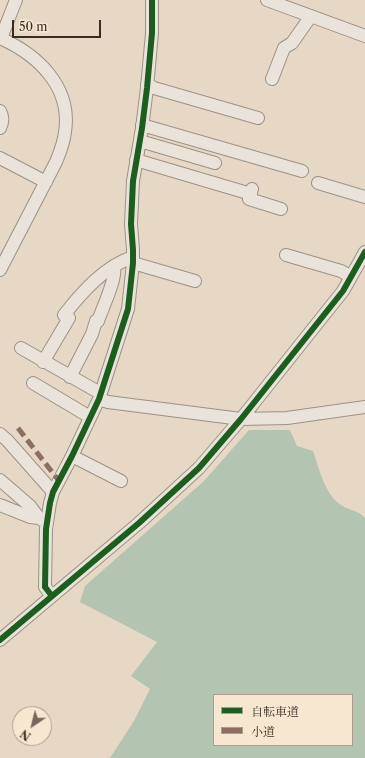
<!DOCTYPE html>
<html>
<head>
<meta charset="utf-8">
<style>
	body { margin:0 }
	#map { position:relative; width:365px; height:758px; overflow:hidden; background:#e6d8c5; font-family:"Libre Caslon Text","Noto Serif JP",serif }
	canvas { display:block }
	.legend { position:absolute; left:213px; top:694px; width:140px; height:52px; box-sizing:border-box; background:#f7e7d1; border:1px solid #ab9c8b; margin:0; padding:5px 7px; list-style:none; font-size:12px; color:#392c23 }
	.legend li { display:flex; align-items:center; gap:8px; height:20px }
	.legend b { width:20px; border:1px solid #ab9c8b }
	.north { position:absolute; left:12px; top:706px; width:40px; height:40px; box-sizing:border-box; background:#f7e7d1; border:1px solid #ab9c8b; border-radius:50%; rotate:215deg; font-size:11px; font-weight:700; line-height:16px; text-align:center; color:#392c23 }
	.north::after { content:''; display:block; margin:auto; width:14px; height:18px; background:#76685c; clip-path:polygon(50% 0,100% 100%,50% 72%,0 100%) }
	.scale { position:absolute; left:12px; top:20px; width:89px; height:18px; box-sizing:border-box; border:2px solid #392c23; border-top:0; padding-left:5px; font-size:12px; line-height:14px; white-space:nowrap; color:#392c23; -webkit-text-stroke:3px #f7e7d1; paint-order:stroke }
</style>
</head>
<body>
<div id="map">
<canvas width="365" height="758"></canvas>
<ul class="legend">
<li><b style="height:5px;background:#1b5e20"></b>自転車道</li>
<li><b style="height:5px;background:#8d6e63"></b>小道</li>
</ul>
<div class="north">N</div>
<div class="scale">50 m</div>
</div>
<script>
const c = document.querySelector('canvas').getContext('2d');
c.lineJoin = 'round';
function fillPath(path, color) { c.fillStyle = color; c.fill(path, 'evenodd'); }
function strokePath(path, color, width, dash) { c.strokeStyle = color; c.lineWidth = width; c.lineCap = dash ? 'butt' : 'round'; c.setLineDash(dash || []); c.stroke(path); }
fillPath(new Path2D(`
	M249 430H290L297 446 313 451C319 468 325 495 341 505 350 511 356 509 365 518V758H110L134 721 150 689 131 676 157 642 80 602 85 586 204 481ZM214 695H352V745H214Z`), '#b3c4b1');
const minor = new Path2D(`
	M267 0 365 36
	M0 38C38 55 72 87 65 132 64 143 60 152 56 162L0 270
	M1 38 16 0
	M272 79 284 48 292 43 311 16
	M147 84 154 88 258 118
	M0 111C3 116 3 122 0 128
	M142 125 302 171
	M140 141 215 163
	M0 158 46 182
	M136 160 251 194
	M318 183 365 197
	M252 189 249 199 281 209
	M286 255 341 271 351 277
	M133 263 195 281
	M21 348 100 393
	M43 362 69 318 64 315C82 292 105 266 133 257
	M70 377 92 334 96 321H98C102 309 117 278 114 267
	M33 383 90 417
	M99 399 108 402 241 419 287 418 365 407
	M0 434 7 440 53 492
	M72 456 121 481
	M0 480 30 506 39 518
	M0 505 30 517 39 518 42 520
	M52 596 45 587 46 529 50 503 53 492 72 456 99 399 128 309 133 263V250L131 224 133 181 142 128 147 88 152 33V0
	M0 640 139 523 199 468 241 419 343 291 365 252`);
strokePath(minor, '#9b9286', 14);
strokePath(minor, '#eae3d9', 12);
strokePath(new Path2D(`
	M18 428 59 481`), '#8d6e63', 5, [10, 5]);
strokePath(new Path2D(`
	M52 596 45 587 46 529 50 503 53 492 72 456 99 399 128 309 133 263V250L131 224 133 181 142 128 147 88 152 33V0
	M0 640 139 523 199 468 241 419 343 291 365 252`), '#1b5e20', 6);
</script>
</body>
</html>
